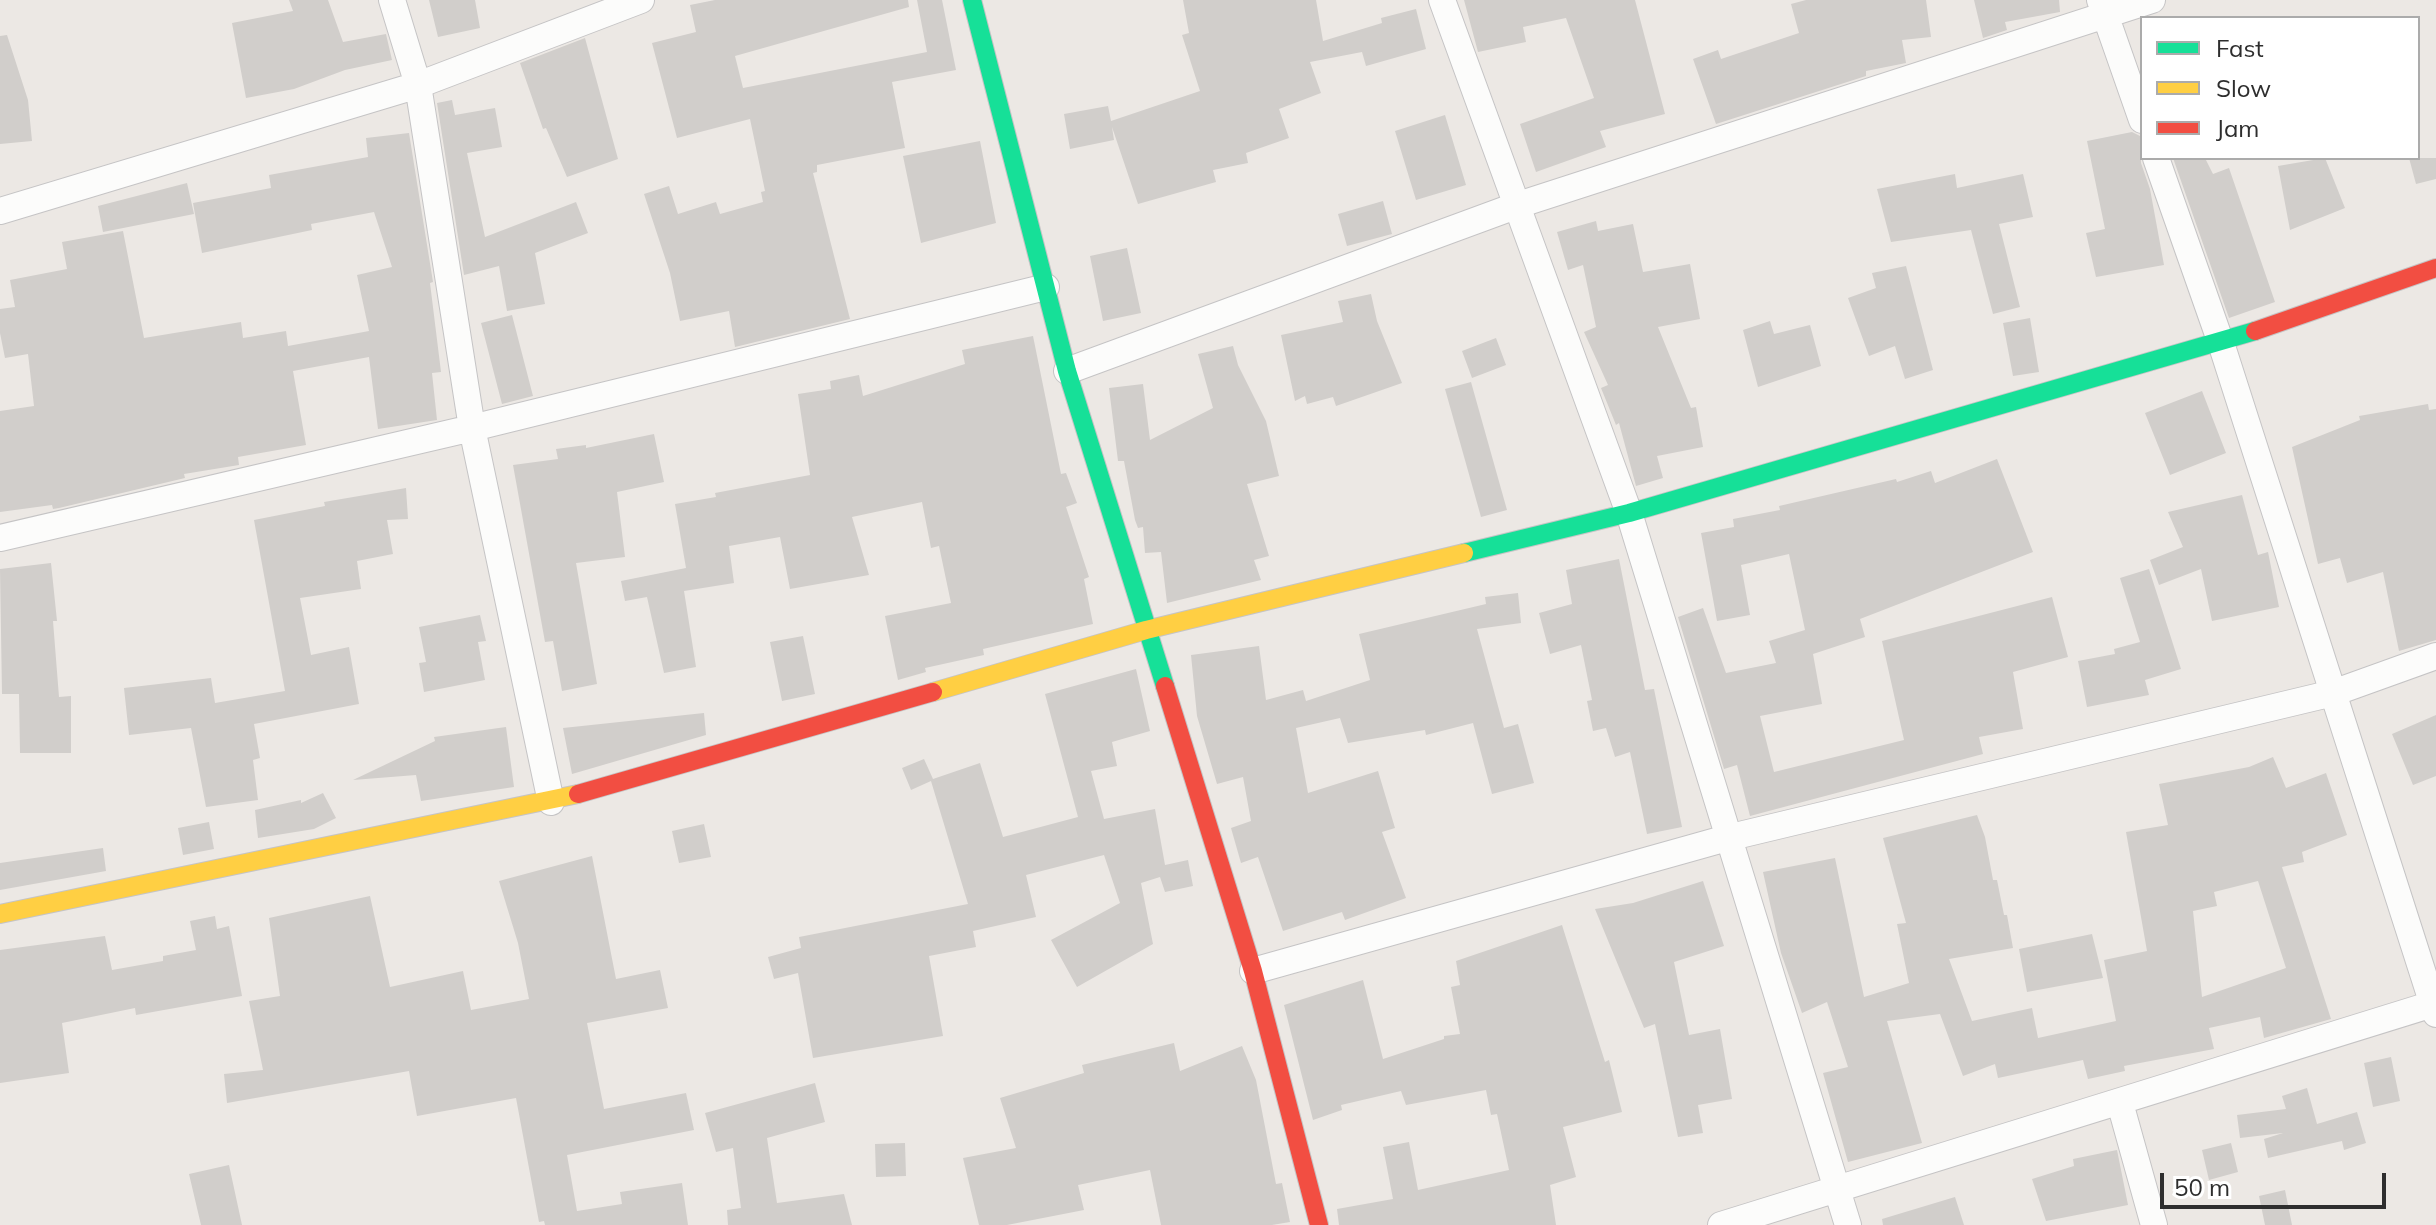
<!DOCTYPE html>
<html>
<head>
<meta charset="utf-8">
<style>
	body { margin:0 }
	#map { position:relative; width:2436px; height:1225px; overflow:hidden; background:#ece8e4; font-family:Mulish,sans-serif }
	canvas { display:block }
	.legend { position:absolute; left:2140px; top:16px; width:280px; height:144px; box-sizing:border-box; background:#fff; border:2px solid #ababab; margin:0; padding:10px 14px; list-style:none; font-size:24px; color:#2e2e2e }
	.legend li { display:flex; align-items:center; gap:16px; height:40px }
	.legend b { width:40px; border:2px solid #ababab }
	.scale { position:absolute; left:2160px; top:1173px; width:226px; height:36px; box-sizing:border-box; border:4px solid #2e2e2e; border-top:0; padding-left:10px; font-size:24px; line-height:28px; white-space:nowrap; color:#2e2e2e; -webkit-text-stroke:6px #fff; paint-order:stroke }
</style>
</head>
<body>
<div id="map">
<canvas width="2436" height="1225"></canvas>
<ul class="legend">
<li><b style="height:10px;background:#16e098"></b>Fast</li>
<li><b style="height:10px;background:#ffcf43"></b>Slow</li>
<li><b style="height:10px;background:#f24e42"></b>Jam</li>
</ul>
<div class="scale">50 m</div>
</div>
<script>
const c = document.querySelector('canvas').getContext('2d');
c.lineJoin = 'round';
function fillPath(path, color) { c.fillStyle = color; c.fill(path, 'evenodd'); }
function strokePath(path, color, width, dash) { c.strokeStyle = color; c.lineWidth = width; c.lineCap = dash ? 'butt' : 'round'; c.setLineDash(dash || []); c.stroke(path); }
fillPath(new Path2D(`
	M289 0H328L343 42 386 34 392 60 345 70 294 89 246 98 232 23 293 11Z
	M429 0H475L480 28 438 37Z
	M715 0H908L909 7 735 56 743 88 927 52 917 0H942L956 70 892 82 905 148 817 165V172L813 173 850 319 735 347 729 311 680 321 670 273 644 194 669 186 678 214 716 202 720 214 763 202 761 192 765 191 750 119 677 138 652 43 696 32 690 5Z
	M1183 0H1316L1323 41 1382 23 1381 18 1416 9 1426 49 1366 66 1362 52 1310 62 1321 93 1279 109 1289 138 1246 153 1248 163 1213 170 1216 182 1138 204 1112 127 1114 140 1070 149 1064 114 1108 106 1111 121 1200 91 1182 35 1189 33Z
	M1464 0H1635L1665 114 1600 131 1606 147 1536 172 1520 124 1594 98 1566 18 1523 27 1526 42 1478 52Z
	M1806 0H1926L1931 37 1902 40 1906 63 1866 71V76L1716 124 1693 59 1718 50 1721 59 1799 33 1791 4Z
	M1974 0H2059L2060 12 2005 22 2007 30 1983 38Z
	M7 35 28 100 32 141 0 144V36Z
	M585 38 618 159 567 177 546 128 543 129 520 63Z
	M452 100 455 115 495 108 502 147 467 153 485 237 576 202 588 233 535 253 545 304 507 311 499 266 464 275 437 103Z
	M1445 115 1466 185 1416 200 1395 131Z
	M2132 132 2140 136 2141 163 2150 189 2164 265 2096 277 2086 233 2105 229 2087 141Z
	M409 133 433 282 430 283 441 372 432 373 437 420 378 429 369 357 293 371 306 445 238 457 239 465 184 474 185 478 59 508 53 509 52 505 0 512V411L34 406 28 354 5 358 0 333V309L15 307 10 280 67 269 62 242 123 231 144 338 241 322 243 338 286 331 288 346 369 331 357 275 392 267 374 212 311 224 312 230 202 253 193 203 271 188 269 175 368 157 366 138Z
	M980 141 996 223 921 243 903 156Z
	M2173 158H2205L2213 174 2229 168 2275 302 2229 318Z
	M2325 158 2345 208 2290 230 2278 166Z
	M2409 158H2436V179L2416 184Z
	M1955 174 1957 188 2023 174 2033 217 1999 224 2020 307 1993 314 1971 230 1891 242 1877 189Z
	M187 183 194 214 103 232 98 206Z
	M1383 201 1392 234 1347 246 1338 214Z
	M1596 221 1598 231 1633 224 1643 272 1690 264 1700 319 1658 327 1691 408 1696 407 1703 447 1657 456 1663 478 1636 486 1619 423 1616 425 1601 388 1608 385 1584 332 1596 327 1583 265 1568 270 1557 232Z
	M1127 248 1141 313 1103 321 1090 256Z
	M1906 266 1933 370 1905 379 1895 346 1869 356 1848 298 1876 288 1872 273Z
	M1371 294 1377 321 1402 383 1336 406 1333 397 1307 404 1305 396 1295 401 1281 335 1343 322 1338 301Z
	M512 315 533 396 502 404 481 323Z
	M2030 318 2039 372 2013 376 2003 323Z
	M1770 321 1774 334 1810 325 1821 366 1758 387 1743 330Z
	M1033 336 1061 474 1066 473 1077 503 1066 507 1089 577 1084 579 1093 624 983 649 984 655 925 668 926 672 898 680 885 616 951 603 939 546 931 548 922 502 852 517 869 575 790 589 780 537 729 546 734 583 684 591 696 667 664 673 647 597 625 601 621 581 686 568 675 504 716 497 715 493 810 475 798 394 831 389 830 381 859 375 863 396 965 364 962 350Z
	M1496 338 1506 365 1472 378 1462 351Z
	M1233 346 1238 365 1266 421 1279 476 1247 484 1269 556 1254 560 1261 580 1167 603 1161 552 1145 553 1143 527 1138 528 1135 520 1124 461H1118L1109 388 1143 384 1150 440 1213 408 1198 354Z
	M1471 382 1507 510 1481 517 1445 389Z
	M2202 391 2226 453 2170 475 2145 413Z
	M2428 404 2429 410 2436 409V640L2399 651 2383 572 2347 583 2340 558 2318 564 2292 447 2360 420 2359 416Z
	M654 434 664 482 617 492 625 557 576 563 597 684 562 691 553 641 545 642 513 465 558 459 556 449 586 445V448Z
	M1997 459 2033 552 1860 619 1865 637 1813 654 1822 704 1760 716 1774 772 1904 740 1882 641 2052 597 2068 657 2013 672 2023 729 1979 737 1983 754 1750 816 1737 765 1724 769 1678 617 1703 608 1726 673 1776 663 1769 641 1805 630 1789 554 1741 565 1750 615 1717 621 1701 533 1734 527 1733 519 1780 510 1779 506 1896 479 1897 482 1931 471 1935 483Z
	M406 488 408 519 387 520 393 554 357 561 361 589 300 598 311 655 349 647 359 704 254 724 260 758 253 760 258 800 206 807 191 728 129 735 124 688 211 678 215 703 285 691 254 520 325 506 324 502Z
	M2242 495 2258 555 2268 552 2279 607 2212 621 2201 569 2159 585 2150 560 2183 547 2168 512Z
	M1619 559 1645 690 1654 689 1682 827 1647 834 1630 752 1615 757 1606 728 1593 731 1587 701 1592 700 1581 645 1550 654 1539 613 1572 604 1566 570Z
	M51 563 57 621H53L59 697 71 696V753H20L19 694H2L0 569Z
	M2149 569 2181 669 2145 680 2149 695 2087 707 2078 661 2115 654 2114 649 2140 642 2120 578Z
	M1518 593 1521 623 1477 629 1504 728 1518 724 1534 783 1492 794 1473 723 1426 735 1425 730 1348 743 1340 718 1296 728 1308 793 1378 771 1395 828 1382 832 1406 898 1345 920 1342 912 1283 931 1258 857 1241 863 1231 828 1251 821 1243 777 1217 784 1197 716 1191 655 1259 646 1266 700 1303 690 1306 701 1370 680 1359 634 1486 604 1485 597Z
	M480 615 486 641 478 642 485 680 424 692 419 663 426 662 419 627Z
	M803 636 815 694 782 701 770 642Z
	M1136 669 1150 731 1112 742 1117 766 1091 771 1104 819 1155 809 1165 865 1188 860 1193 886 1165 892 1160 877 1141 883 1153 944 1077 987 1051 940 1120 903 1104 855 1026 875 1036 917 973 931 976 947 929 956 943 1036 813 1058 798 973 774 979 768 957 801 948 799 937 968 904 931 781 911 790 902 768 924 759 933 779 980 763 1003 837 1078 817 1045 694Z
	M704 713 706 735 572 774 563 728Z
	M2436 715V776L2413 785 2392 734Z
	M506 727 514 787 421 801 416 775 353 780 435 741 434 737Z
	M2273 757 2286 788 2326 773 2347 835 2302 852 2304 862 2282 867 2331 1019 2264 1038 2260 1017 2209 1028 2214 1049 2124 1066 2125 1071 2088 1079 2083 1060 1998 1078 1995 1064 1963 1076 1940 1014 1887 1021 1922 1143 1848 1162 1823 1073 1848 1067 1827 1002 1802 1013 1781 953 1763 872 1835 858 1864 997 1909 983 1897 924 1906 923 1883 838 1977 815 1985 837 1993 880H1997L2004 915H2007L2013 948 1949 959 1972 1021 2032 1008 2038 1038 2116 1021 2104 960 2147 951 2126 832 2168 825 2159 784 2249 767ZM2258 881 2286 968 2202 997 2193 911 2217 906 2214 892Z
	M323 793 336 818 314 829 258 838 255 810 301 800V803Z
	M209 822 214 849 183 855 178 828Z
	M704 824 711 857 679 863 672 831Z
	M103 848 106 871 0 890V863Z
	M592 856 616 979 660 970 668 1008 587 1023 604 1109 686 1093 694 1130 567 1155 577 1211 622 1204 620 1192 682 1183 688 1225H545L544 1221 539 1222 516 1098 417 1116 409 1071 227 1103 224 1074 263 1070 249 1001 280 996 269 918 370 896 390 987 463 971 471 1010 529 999 518 943 499 881Z
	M1703 881 1724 946 1674 962 1689 1035 1720 1029 1732 1099 1698 1105 1703 1133 1678 1137 1655 1024 1644 1028 1595 909 1633 903Z
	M215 916 217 929 229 926 242 996 136 1015 135 1008 62 1023 69 1073 0 1083V950L105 936 112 970 163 961V956L196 950 190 921Z
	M1562 925 1605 1062 1609 1060 1622 1112 1563 1127 1576 1177 1550 1185 1556 1225H1339L1337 1209 1393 1199 1383 1147 1409 1142 1418 1190 1509 1170 1497 1114 1491 1115 1486 1090 1406 1105 1401 1091 1341 1105 1342 1110 1313 1120 1284 1005 1363 980 1383 1059 1444 1039V1036L1460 1034 1451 987 1460 985 1456 961Z
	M2092 934 2103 978 2027 992 2019 949Z
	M1174 1043 1180 1071 1242 1046 1256 1080 1276 1184 1282 1183 1290 1222 1272 1225H1161L1150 1170 1078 1185 1084 1210 1007 1225H979L963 1158 1016 1148 1000 1098 1084 1073 1082 1065Z
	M2391 1057 2400 1101 2373 1107 2364 1063Z
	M815 1083 825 1122 767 1138 777 1203 844 1194 852 1225H728L727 1210 741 1208 733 1148 716 1152 705 1113Z
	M2307 1088 2317 1124 2357 1112 2366 1143 2344 1150 2342 1141 2268 1158 2264 1139 2283 1133 2240 1138 2237 1115 2286 1109 2282 1096Z
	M905 1143 906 1176 876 1177 875 1144Z
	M2231 1143 2238 1172 2209 1180 2202 1150Z
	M2117 1150 2128 1205 2046 1221 2032 1179 2074 1166 2073 1159Z
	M229 1165 242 1225H201L189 1174Z
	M2285 1190 2292 1225H2265L2259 1196Z
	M1955 1197 1964 1225H1883L1882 1219Z`), '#d1cecb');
const street = new Path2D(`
	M392 0 418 85 472 428 551 802
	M1442 0 1629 513 1848 1225
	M2100 0 2142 120
	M2156 158 2221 343 2436 1014
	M0 211 418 85 641 0
	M1067 371 1518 205 2152 0
	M0 538 472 428 1046 287
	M1253 971 1727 838 2333 693 2436 656
	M2120 1103 2154 1225
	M1721 1225 2436 1003`);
const fast = new Path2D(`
	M972 0 1067 371 1165 686
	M1464 553 1629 513 2255 331`);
const slow = new Path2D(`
	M933 692 1146 630 1464 553
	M0 914 578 794`);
const jam = new Path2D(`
	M2255 331 2436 268
	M1165 686 1253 971 1319 1225
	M578 794 933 692`);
strokePath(street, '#c5c4c5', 28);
strokePath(fast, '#c5c4c5', 20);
strokePath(slow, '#c5c4c5', 20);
strokePath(jam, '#c5c4c5', 20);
strokePath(street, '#fcfcfb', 26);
strokePath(fast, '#16e098', 18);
strokePath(slow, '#ffcf43', 18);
strokePath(jam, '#f24e42', 18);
</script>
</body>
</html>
